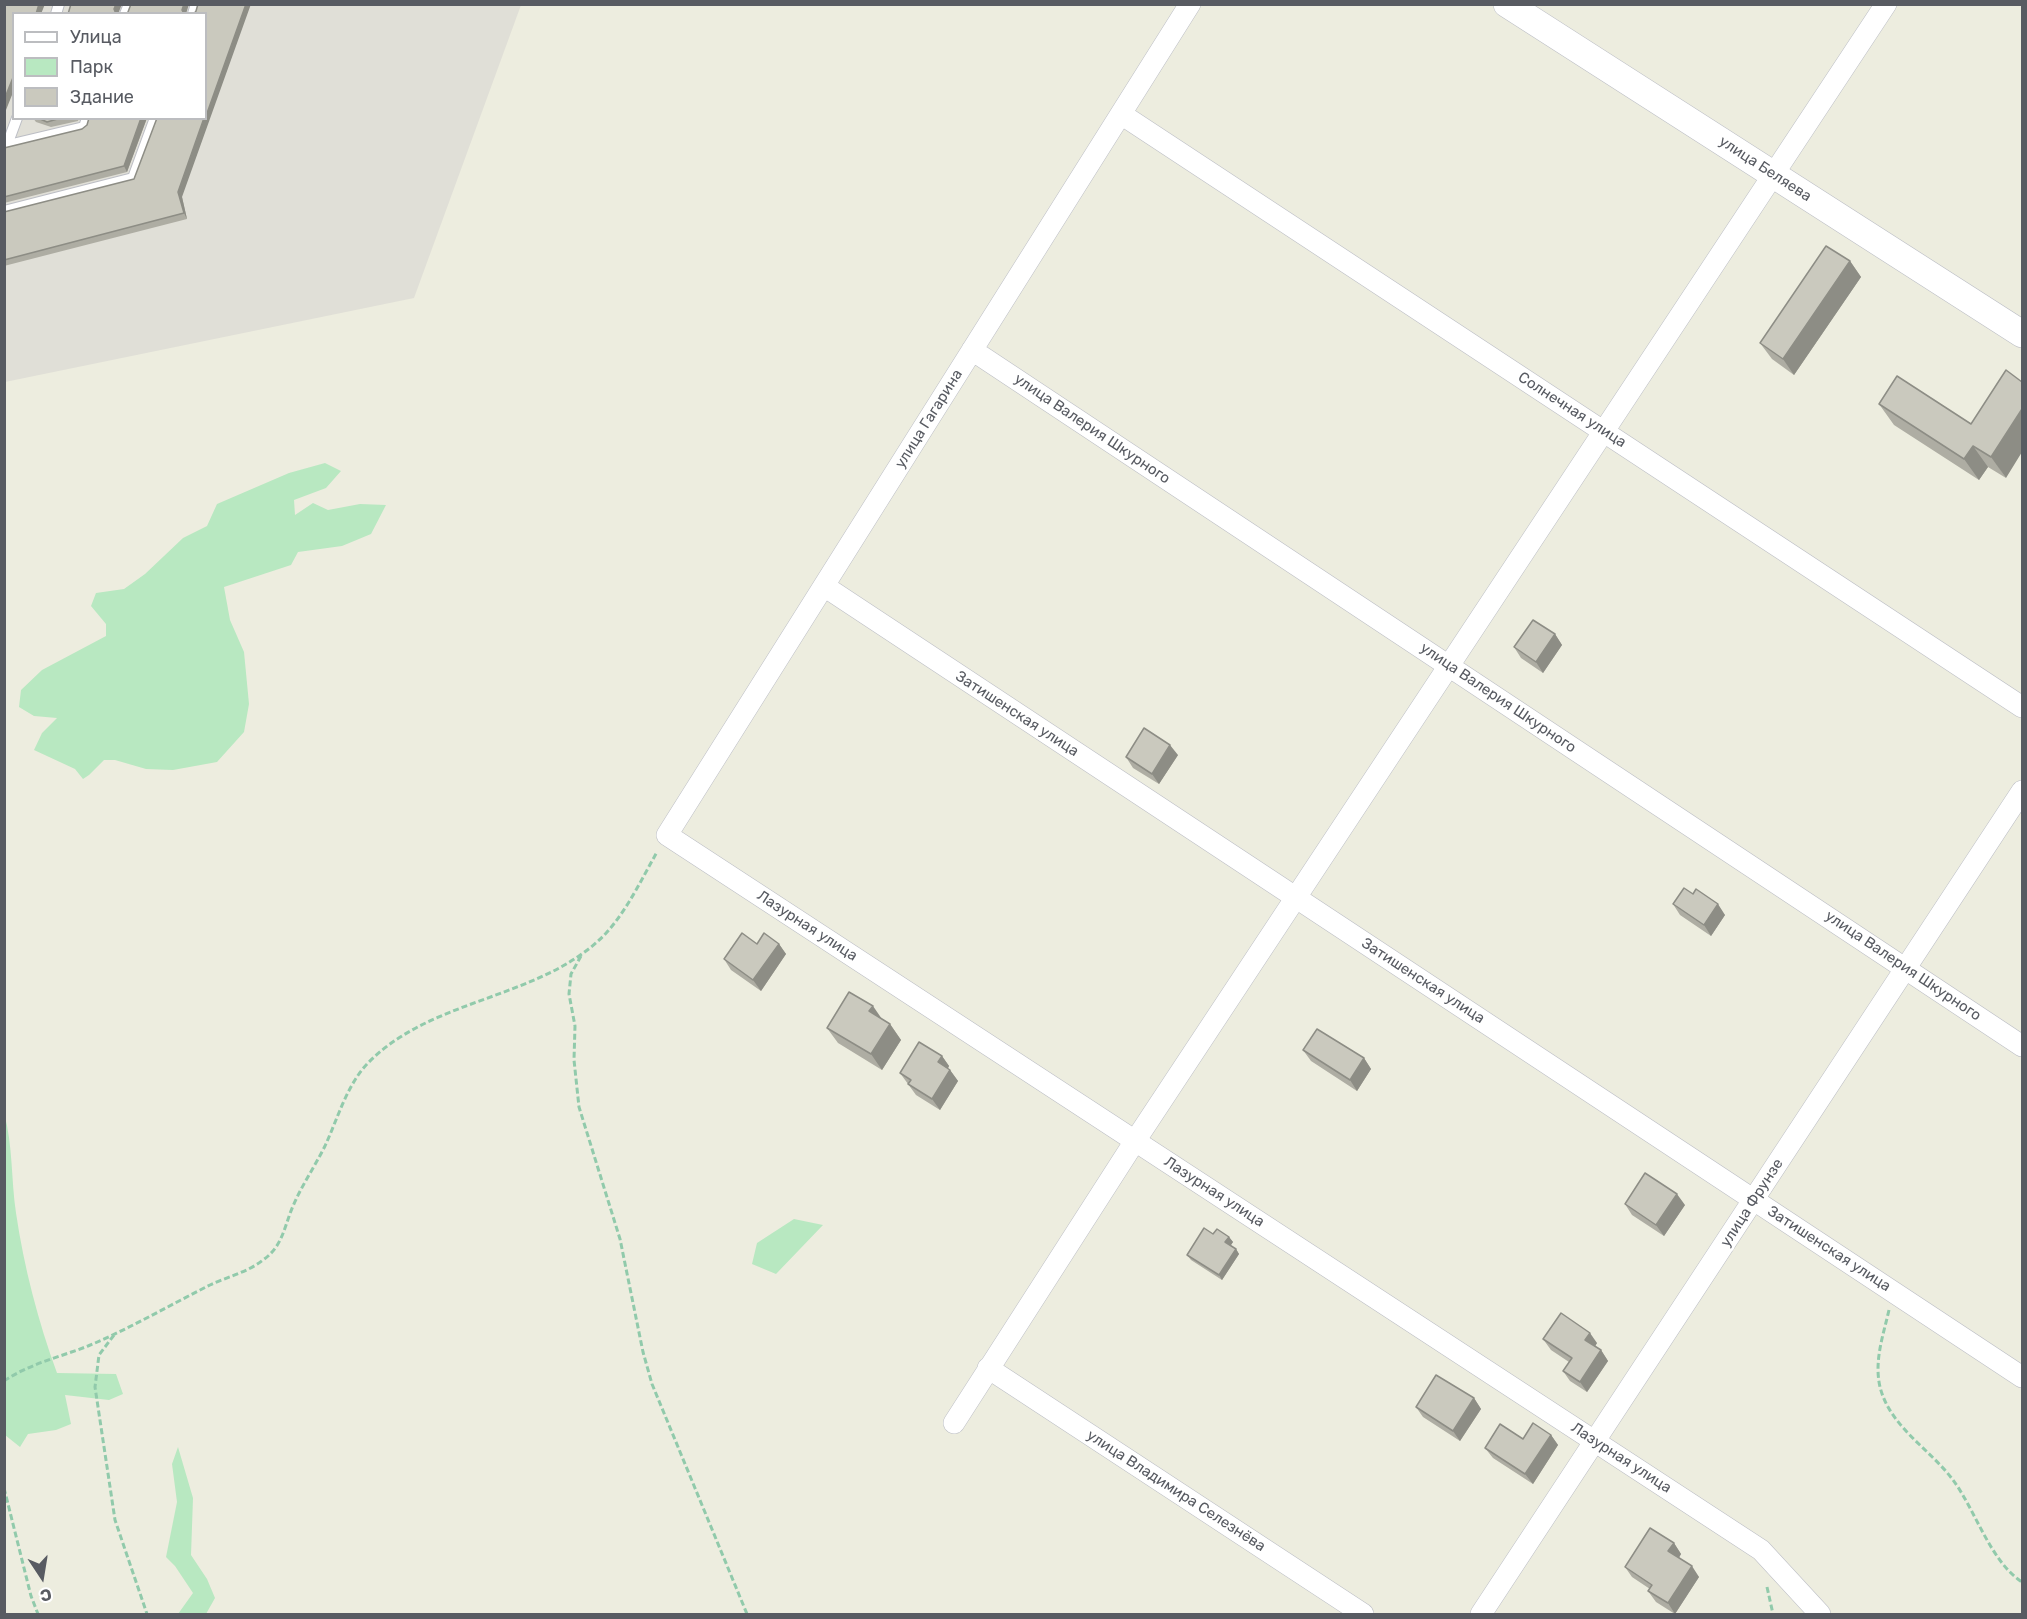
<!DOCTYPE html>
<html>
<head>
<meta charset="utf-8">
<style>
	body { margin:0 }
	#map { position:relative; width:2027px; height:1619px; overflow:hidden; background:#ededdf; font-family:Rubik,sans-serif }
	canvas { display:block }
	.frame { position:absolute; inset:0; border:6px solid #585b62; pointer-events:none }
	.legend { position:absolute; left:12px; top:12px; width:195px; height:108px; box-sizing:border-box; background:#fff; border:2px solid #bcbdc0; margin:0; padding:8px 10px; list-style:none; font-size:18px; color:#585b62 }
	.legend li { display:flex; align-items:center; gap:12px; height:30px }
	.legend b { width:30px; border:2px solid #bcbdc0 }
	.north { position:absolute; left:12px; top:1547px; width:60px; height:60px; -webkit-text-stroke:4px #fff; paint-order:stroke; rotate:168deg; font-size:16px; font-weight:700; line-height:24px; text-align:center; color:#585b62 }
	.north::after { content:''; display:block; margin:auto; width:21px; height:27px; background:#585b62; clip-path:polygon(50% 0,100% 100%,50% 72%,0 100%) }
</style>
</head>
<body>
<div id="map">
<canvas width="2027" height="1619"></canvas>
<div class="frame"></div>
<ul class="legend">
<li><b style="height:8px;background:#fff"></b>Улица</li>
<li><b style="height:16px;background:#b8e8c1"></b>Парк</li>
<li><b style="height:16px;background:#cac9be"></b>Здание</li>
</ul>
<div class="north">С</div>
</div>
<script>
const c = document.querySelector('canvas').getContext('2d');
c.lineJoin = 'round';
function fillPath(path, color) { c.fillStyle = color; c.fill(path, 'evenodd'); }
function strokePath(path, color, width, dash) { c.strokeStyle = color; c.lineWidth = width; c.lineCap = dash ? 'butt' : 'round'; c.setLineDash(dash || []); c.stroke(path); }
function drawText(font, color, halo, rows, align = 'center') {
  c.font = font + ' Rubik,sans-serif'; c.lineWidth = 5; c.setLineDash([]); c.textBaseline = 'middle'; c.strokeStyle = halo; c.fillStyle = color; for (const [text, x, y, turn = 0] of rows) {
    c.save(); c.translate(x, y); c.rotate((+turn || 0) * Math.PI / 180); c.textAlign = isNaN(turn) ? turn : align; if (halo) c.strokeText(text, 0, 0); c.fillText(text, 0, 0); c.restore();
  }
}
fillPath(new Path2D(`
	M5 5H521L414 298 5 382ZM14 14H206V118H14Z`), '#e0dfd7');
fillPath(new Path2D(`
	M325 463 341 471 326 488 294 500 295 515 313 503 328 510 360 504 386 505 371 534 342 546 298 552 291 565 224 587 230 620 244 652 249 704 244 732 217 762 173 770 146 769 115 760H104L89 775 83 779 75 769 34 750 42 733 57 718 34 716 19 707 21 690 42 670 106 636V624L91 606 96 593 124 589 145 574 183 538 207 526 217 504 289 473Z
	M4 1113C13 1145 11 1179 16 1213 24 1267 38 1321 57 1373L116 1374 123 1394 109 1400 65 1395 71 1424 56 1430 28 1434 20 1447 5 1435Z
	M794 1219 823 1225 776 1274 752 1264 757 1243Z
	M178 1447 193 1498 191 1555 207 1579 215 1598 206 1614H178L193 1593 175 1566 166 1557 177 1502 172 1464Z`), '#b8e8c1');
const service = new Path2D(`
	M56 14 59 4
	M125 14 129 4
	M193 14 196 4
	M7 145 17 118
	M4 146 84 127 87 118
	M4 211 133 178 155 118`);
const minor = new Path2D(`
	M1190 4 667 835 1761 1550 1820 1614
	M1121 114 2022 707
	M972 350 2022 1046
	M824 586 2022 1377
	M988 1368 1363 1614
	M954 1423 1135 1141 1886 4
	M1481 1614 2022 791`);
const tertiary = new Path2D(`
	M1507 4 2022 334`);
strokePath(service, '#bcbec5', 12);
strokePath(minor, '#bcbec5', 22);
strokePath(tertiary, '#bcbec5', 28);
strokePath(new Path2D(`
	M581 956 571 974 569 994 575 1026 574 1060 579 1107 620 1239 643 1352 652 1384 747 1614
	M1889 1310C1883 1336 1874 1361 1880 1387 1890 1427 1930 1449 1953 1480 1976 1511 1990 1561 2022 1582
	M114 1335 99 1355 95 1387 115 1520 147 1614
	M4 1381C29 1364 60 1357 88 1346 129 1329 170 1305 210 1285 227 1277 248 1272 263 1260 283 1246 284 1227 293 1206 302 1185 315 1166 325 1146 338 1118 347 1084 369 1062 430 1000 533 999 597 942 623 919 640 882 657 852
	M4 1488 31 1596 38 1614
	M1767 1587 1773 1614`), '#91caab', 3, [6, 3]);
strokePath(service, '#fff', 10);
strokePath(minor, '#fff', 21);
strokePath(tertiary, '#fff', 27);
fillPath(new Path2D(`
	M33 118H79L78 121 51 127 36 122Z
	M89 118H147L127 172 4 203V148L82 129 87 125Z
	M182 197 187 219 4 266V212Z
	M1850 261 1861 277 1794 375 1772 359 1760 343Z
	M1879 404 1971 424 2006 478 1988 467 1979 480 1894 425Z
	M1555 634 1562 645 1543 673 1521 658 1514 647Z
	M1178 755 1159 784 1133 768 1126 757Z
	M1693 894 1725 915 1711 936 1680 915 1673 904Z
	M757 944H779L786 954 761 991 731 970 724 959Z
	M882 1019 890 1024 901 1040 882 1070 838 1043 827 1028Z
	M1303 1050 1364 1058 1371 1069 1357 1091 1311 1061Z
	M942 1056 949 1066 948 1069 950 1070 958 1081 940 1110 916 1095 900 1073Z
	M1625 1204 1685 1205 1664 1236 1632 1215Z
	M1213 1234 1229 1237 1233 1242 1230 1246 1236 1249 1239 1254 1222 1280 1191 1260 1187 1255Z
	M1543 1339 1597 1343 1595 1346 1601 1350 1608 1361 1587 1392 1570 1381 1563 1371 1569 1362 1551 1350Z
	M1474 1398 1481 1409 1460 1441 1423 1417 1416 1407Z
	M1551 1435 1558 1445 1533 1484 1493 1458 1485 1448 1523 1439Z
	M1674 1543 1681 1554 1679 1558 1699 1577 1675 1614 1656 1602 1648 1591 1650 1589 1632 1577 1625 1567Z`), '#aeada3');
fillPath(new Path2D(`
	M39 4H45L41 14H36Z
	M116 4H122L118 14H116L114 9Z
	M184 4H189L186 14H184L182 10Z
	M246 4H251L182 197 187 219 184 213 178 192 204 118H206V116Z
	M14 75V90L4 115V100Z
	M141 118H147L127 172 124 166Z
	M1850 261 1861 277 1794 375 1783 359Z
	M2022 409V452L2006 478 1991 457Z
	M1973 446 1988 467 1979 480 1964 459Z
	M1555 634 1562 645 1543 673 1536 662Z
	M1170 745 1178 755 1159 784 1152 774Z
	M1718 904 1725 915 1711 936 1704 925Z
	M779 944 786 954 761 991 753 980Z
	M873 1006 884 1022 869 1011Z
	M890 1024 901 1040 882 1070 871 1054Z
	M942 1056 949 1066 945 1073 938 1062Z
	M1364 1058 1371 1069 1357 1091 1350 1080Z
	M950 1070 958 1081 940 1110 932 1099Z
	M1677 1194 1685 1205 1664 1236 1656 1225Z
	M1229 1237 1233 1242 1229 1248 1225 1242Z
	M1236 1249 1239 1254 1222 1280 1219 1275Z
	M1590 1333 1597 1343 1593 1350 1585 1340Z
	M1601 1350 1608 1361 1587 1392 1580 1382Z
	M1474 1398 1481 1409 1460 1441 1453 1431Z
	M1551 1435 1558 1445 1533 1484 1525 1474Z
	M1674 1543 1681 1554 1676 1562 1668 1551Z
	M1692 1566 1699 1577 1675 1614 1668 1603Z`), '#8d8d85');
const building = new Path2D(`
	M4 4H39L36 14H14V75L4 100Z
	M71 4H116L114 9 116 14H68Z
	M131 4H184L182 10 184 14H126L128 12Z
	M198 4H246L206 116V14H194L196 11Z
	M38 118H61L47 122Z
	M89 118H141L124 166 4 197V148L82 129 87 125Z
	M157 118H204L178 192 184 213 4 260V212L134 179Z
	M1826 246 1850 261 1783 359 1760 343Z
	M2006 370 2022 382V409L1991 457 1973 446 1964 459 1879 404 1897 376 1971 424Z
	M1533 620 1555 634 1536 662 1514 647Z
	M1144 728 1170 745 1152 774 1126 757Z
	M1684 888 1693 894 1696 889 1718 904 1704 925 1673 904Z
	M742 933 757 944 764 933 779 944 753 980 724 959Z
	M849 992 873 1006 869 1011 890 1024 871 1054 827 1028Z
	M1317 1029 1364 1058 1350 1080 1303 1050Z
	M919 1042 942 1056 938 1062 950 1070 932 1099 908 1084 911 1080 900 1073Z
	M1645 1173 1677 1194 1656 1225 1625 1204Z
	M1204 1228 1213 1234 1217 1229 1229 1237 1225 1242 1236 1249 1219 1275 1187 1255Z
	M1561 1313 1590 1333 1585 1340 1601 1350 1580 1382 1563 1371 1572 1358 1543 1339Z
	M1436 1375 1474 1398 1453 1431 1416 1407Z
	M1533 1423 1551 1435 1525 1474 1485 1448 1500 1424 1523 1439Z
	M1650 1528 1674 1543 1668 1551 1692 1566 1668 1603 1648 1591 1652 1585 1625 1567Z`);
fillPath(building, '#cac9be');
strokePath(building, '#8d8d85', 1.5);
drawText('15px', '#585b62', '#fff', [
	["улица Беляева",1765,169,33],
	["Солнечная улица",1572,410,33],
	["улица Гагарина",929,419,-58],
	["улица Валерия Шкурного",1092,429,34],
	["улица Валерия Шкурного",1498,698,34],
	["Затишенская улица",1017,714,33],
	["Лазурная улица",807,926,33],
	["улица Валерия Шкурного",1903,966,34],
	["Затишенская улица",1423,981,33],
	["Лазурная улица",1214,1192,33],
	["улица Фрунзе",1752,1203,-57],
	["Затишенская улица",1829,1249,33],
	["Лазурная улица",1621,1458,33],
	["улица Владимира Селезнёва",1176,1491,33]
]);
</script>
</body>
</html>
